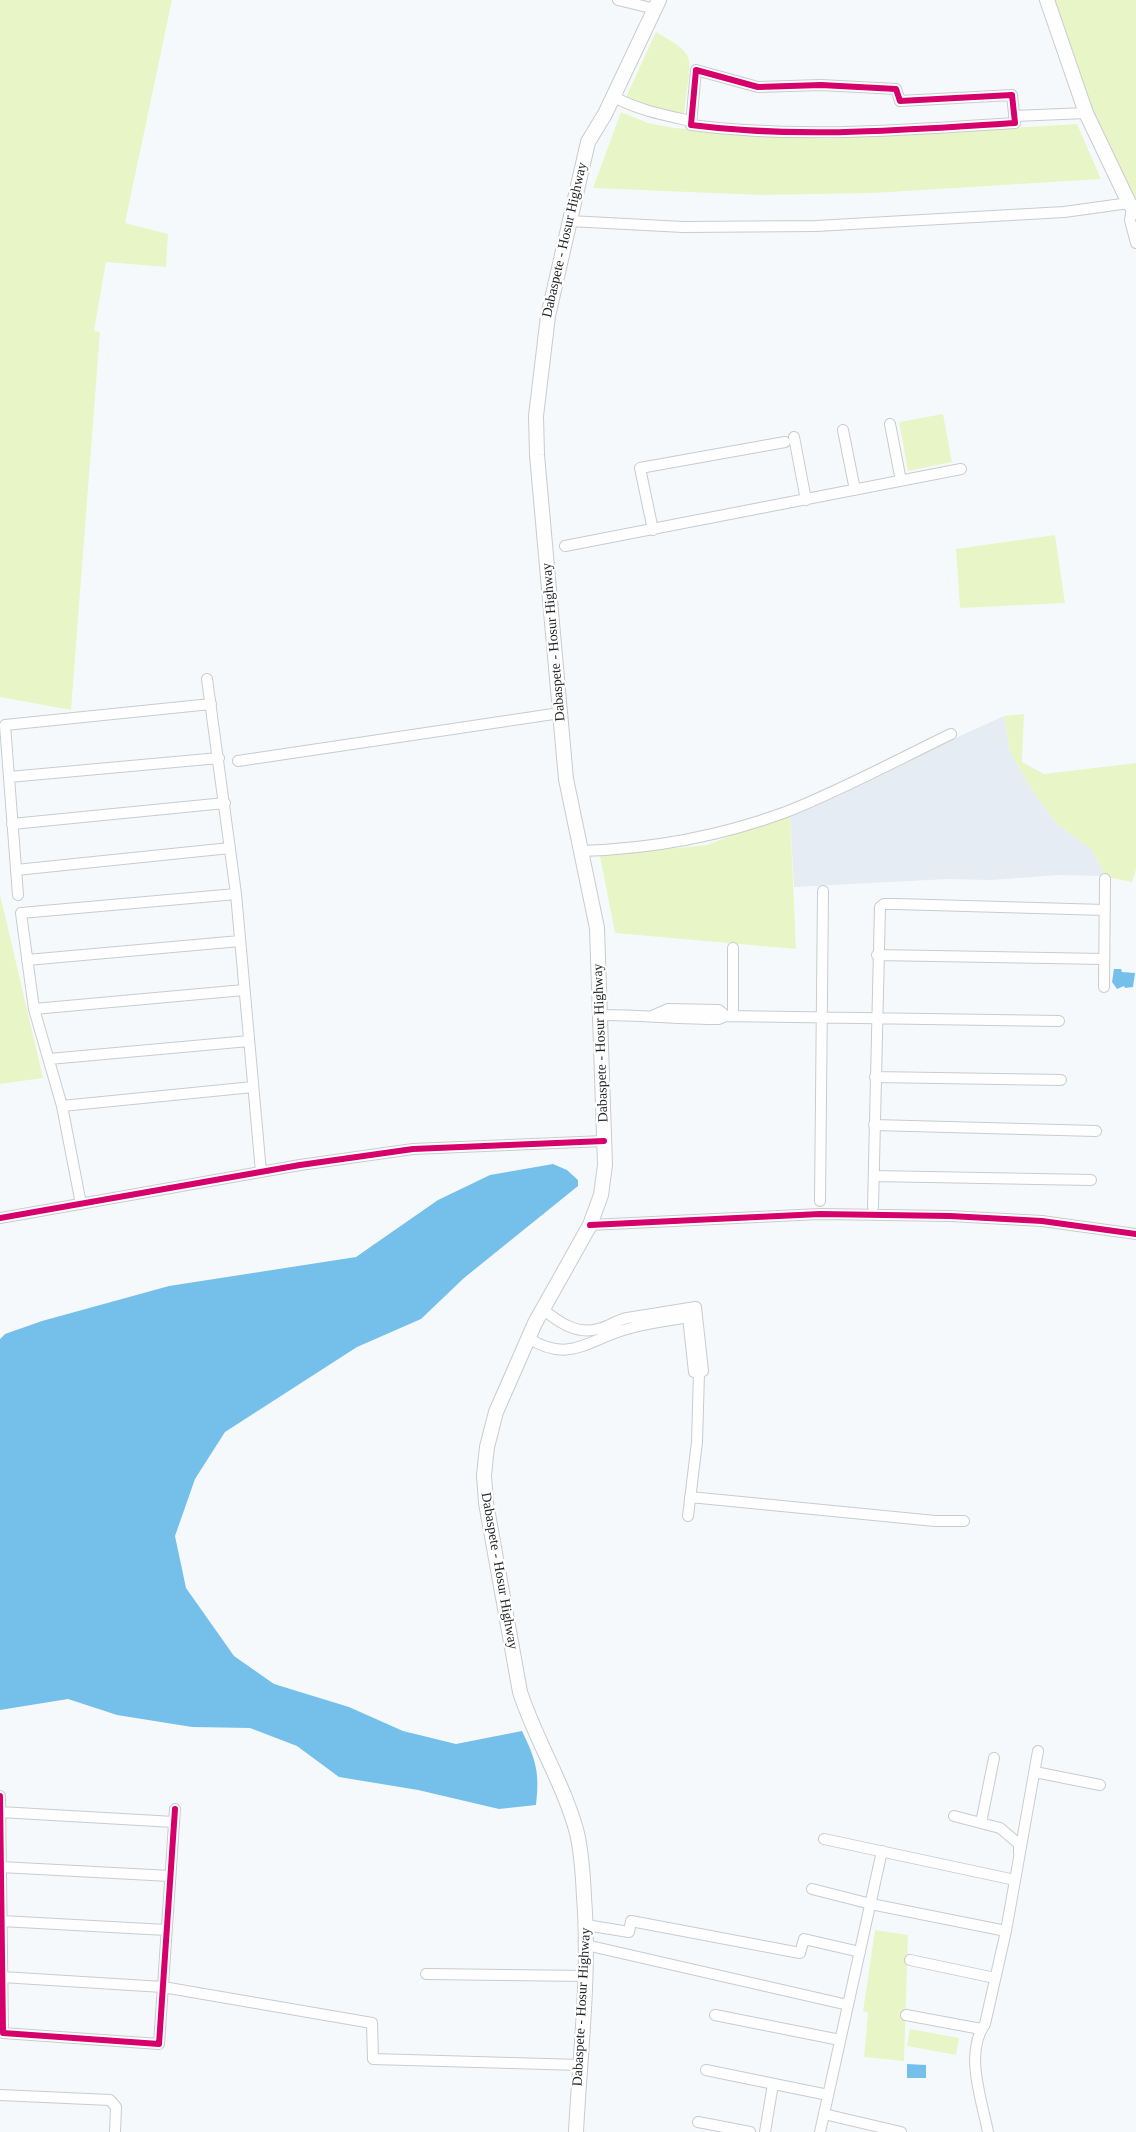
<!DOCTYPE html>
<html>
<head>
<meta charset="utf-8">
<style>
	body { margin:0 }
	canvas { display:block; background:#f6f9fb }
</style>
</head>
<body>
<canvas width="1136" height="2132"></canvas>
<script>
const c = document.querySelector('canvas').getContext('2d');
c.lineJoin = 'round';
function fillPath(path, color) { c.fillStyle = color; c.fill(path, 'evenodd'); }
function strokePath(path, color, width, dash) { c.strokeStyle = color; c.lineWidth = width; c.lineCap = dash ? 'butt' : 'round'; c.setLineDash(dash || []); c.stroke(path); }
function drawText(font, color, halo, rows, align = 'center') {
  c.font = font + ' Georgia,serif'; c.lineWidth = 4.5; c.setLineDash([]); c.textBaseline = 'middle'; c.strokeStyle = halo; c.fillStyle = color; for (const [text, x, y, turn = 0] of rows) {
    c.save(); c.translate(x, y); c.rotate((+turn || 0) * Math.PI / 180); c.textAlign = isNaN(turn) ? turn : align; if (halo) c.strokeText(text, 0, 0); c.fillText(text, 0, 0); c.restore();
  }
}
fillPath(new Path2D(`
	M1004 716 1010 752 1034 793 1057 824 1091 849 1103 870 1102 876 1059 875 991 880 947 879 794 887 790 813Z`), '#e5ecf3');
fillPath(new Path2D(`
	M0 0H172L125 223 168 234 166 267 106 262 94 331 100 332 71 710 0 697Z
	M1055 0H1136V203L1087 99Z
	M656 32C672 42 696 51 688 73L689 74 684 114 656 111 626 97Z
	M621 112 648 123 674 128 827 139 1077 124 1101 179 873 193 760 195 593 188Z
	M943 414 952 462 908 471 899 422Z
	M1055 535 1065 603 960 608 956 549Z
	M1024 714 1022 762 1044 774 1136 763V869L1132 882 1102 876 1103 870 1091 849 1057 824 1034 793 1010 752 1004 716Z
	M790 813 796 949 615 933 600 856 707 845Z
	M0 894 43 1078 0 1084Z
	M875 1930 908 1935 904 2061 864 2057 868 2013 863 2011Z
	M910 2029 959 2038 956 2055 907 2046Z`), '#e8f6c7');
fillPath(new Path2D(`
	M1114 969H1121L1122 972 1135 973 1133 987 1125 988 1124 986 1117 989 1112 982Z
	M553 1164 567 1170 578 1180V1186L464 1278 421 1319 357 1347 225 1432 195 1479 175 1536 186 1588 234 1656 274 1684 349 1707 403 1731 456 1744 522 1731C536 1760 540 1773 536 1805L499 1809 418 1790 339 1777 297 1746 250 1728 192 1727 117 1715 68 1699 0 1710V1339L5 1334 42 1321 169 1286 356 1257 438 1200 490 1175Z
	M907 2064 926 2065V2078H907Z`), '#75c0ea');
const minor = new Path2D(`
	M618 0 655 9
	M696 70 758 87 821 85 896 89 900 101 1012 95 1015 123C906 130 799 139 691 125Z
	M614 97C638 110 664 115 691 121
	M1014 116 1086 113
	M1132 208 1130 220 1136 243
	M569 221 683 227 816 226 1064 212 1129 203
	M890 424 901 481
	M843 430 855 490
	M794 437 806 500
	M653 530 640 468 785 442
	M565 546 961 469
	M207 679 236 894 261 1172
	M238 761 560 713
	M9 777 219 758
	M12 824 225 803
	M581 851C650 849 721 836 786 812 842 790 897 760 951 734
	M16 870 230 848
	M18 895 5 725 211 704
	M877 955 1104 959
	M27 960 240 941
	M1104 987 1105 879
	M34 1009 244 990
	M600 1015C640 1015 679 1019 719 1019L726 1016 1059 1021
	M654 1015 668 1009 719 1010 726 1016
	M733 1016V948
	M49 1059 249 1041
	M875 1077 1061 1080
	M62 1106 253 1087
	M874 1125 1096 1131
	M874 1176 1091 1180
	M820 1201 823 891
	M81 1204 62 1106 34 1009 21 913 236 894
	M873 1207 880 907 884 904H896L1105 910
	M0 1218 300 1165 413 1149 604 1141
	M590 1225 820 1214 950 1216 1042 1221 1136 1234
	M543 1309C558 1322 577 1335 598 1329 608 1327 617 1320 627 1318 650 1314 673 1311 696 1307L703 1371 699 1373 697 1442 688 1516
	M528 1338C570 1364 587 1340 627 1329 647 1323 668 1321 688 1317L694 1372 699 1373
	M690 1497 935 1521H964
	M1035 1772 1100 1785
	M0 1796 3 2033 159 2044 175 1809
	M0 1812 174 1822
	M954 1816 1000 1828 1019 1844V1853
	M981 1823 994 1758
	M824 1839 1015 1880
	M1 1867 170 1876
	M812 1889 871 1904 1006 1931
	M2 1921 166 1930
	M586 1925 629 1932 631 1921 800 1953 804 1939 860 1952
	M586 1945 848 2005
	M910 1960 995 1978
	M426 1974 586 1976
	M2 1977 163 1987 372 2023 373 2059 580 2065
	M715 2015 840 2040
	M906 2015 981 2029
	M706 2070 828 2095
	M0 2095 110 2100 116 2107 115 2132
	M824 2114 901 2132
	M698 2122 750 2132
	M765 2132 773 2084
	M820 2132 882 1851
	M988 2132C982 2100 964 2053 985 2024L1006 1931 1038 1751`);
const highway = new Path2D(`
	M1047 0 1086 113 1129 203 1136 212
	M576 2132C580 2054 590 1975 584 1897 583 1876 582 1854 577 1833 564 1784 536 1741 520 1692L486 1503 484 1475 487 1447 496 1412 535 1323 590 1225 601 1195 605 1165 597 928 566 779 537 455 536 416 548 316 588 142 605 114 659 0`);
strokePath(minor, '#c9ccce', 12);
strokePath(highway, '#c9ccce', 16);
strokePath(minor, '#fefefe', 10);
strokePath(highway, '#fefefe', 14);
strokePath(new Path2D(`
	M696 70 758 87 821 85 896 89 900 101 1012 95 1015 123C906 130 799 139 691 125Z
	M0 1218 300 1165 413 1149 604 1141
	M590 1225 820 1214 950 1216 1042 1221 1136 1234
	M0 1796 3 2033 159 2044 175 1809`), '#d6006c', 6);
drawText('14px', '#1f2123', '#fff', [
	["Dabaspete - Hosur Highway",565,240,-77],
	["Dabaspete - Hosur Highway",554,642,-95],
	["Dabaspete - Hosur Highway",601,1043,-92],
	["Dabaspete - Hosur Highway",499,1571,80],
	["Dabaspete - Hosur Highway",582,2007,-87]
]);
</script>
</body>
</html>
